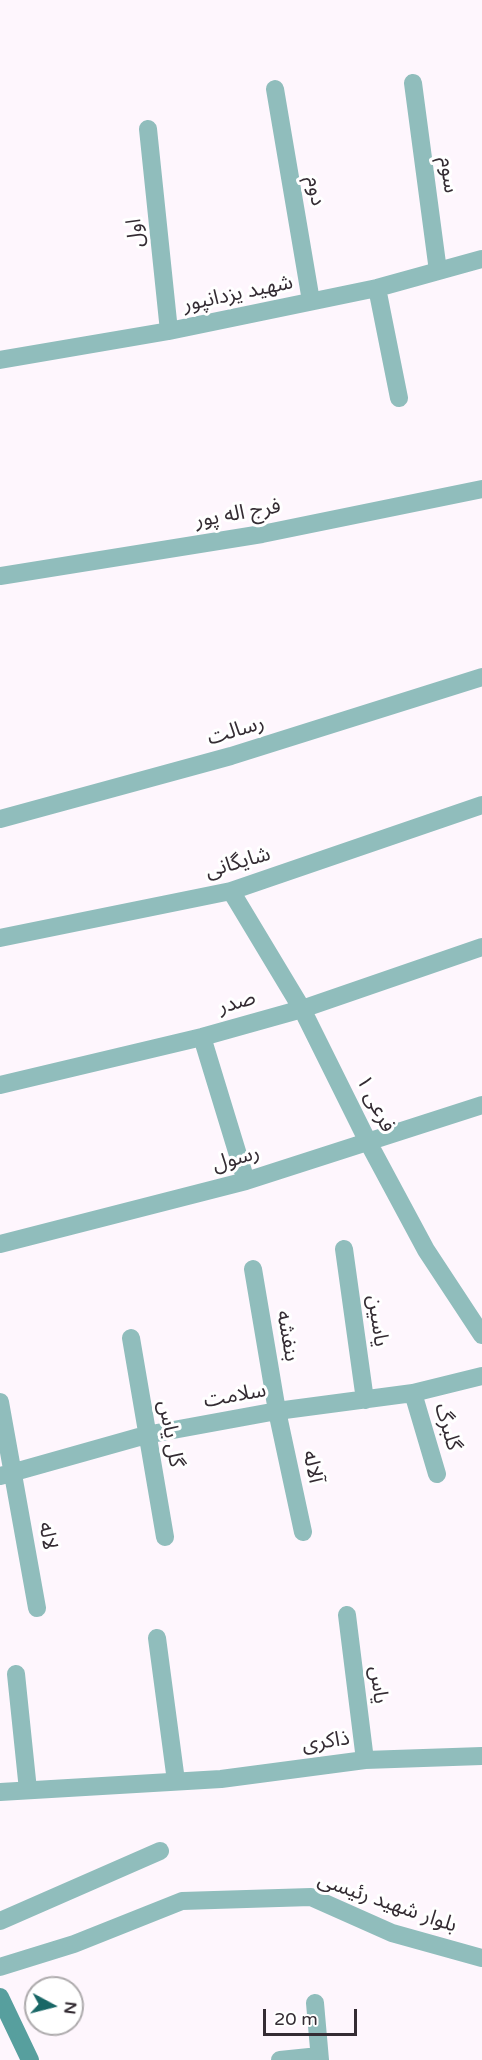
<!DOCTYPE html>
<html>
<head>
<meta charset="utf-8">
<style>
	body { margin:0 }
	#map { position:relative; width:482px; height:2060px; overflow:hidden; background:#fef6fd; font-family:"Varela Round",sans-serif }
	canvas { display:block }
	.north { position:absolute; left:24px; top:1976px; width:60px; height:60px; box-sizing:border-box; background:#fff; border:2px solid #aeabad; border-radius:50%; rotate:97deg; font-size:16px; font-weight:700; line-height:24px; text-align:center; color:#342c33 }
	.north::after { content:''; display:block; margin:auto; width:21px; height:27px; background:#196766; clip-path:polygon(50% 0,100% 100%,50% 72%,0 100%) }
	.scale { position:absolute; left:263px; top:2009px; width:94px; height:27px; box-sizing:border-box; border:3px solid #342c33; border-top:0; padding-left:8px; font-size:18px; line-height:21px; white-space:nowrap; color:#342c33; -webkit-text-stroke:4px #fff; paint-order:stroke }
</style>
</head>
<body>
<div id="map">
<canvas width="482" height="2060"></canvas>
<div class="north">N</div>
<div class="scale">20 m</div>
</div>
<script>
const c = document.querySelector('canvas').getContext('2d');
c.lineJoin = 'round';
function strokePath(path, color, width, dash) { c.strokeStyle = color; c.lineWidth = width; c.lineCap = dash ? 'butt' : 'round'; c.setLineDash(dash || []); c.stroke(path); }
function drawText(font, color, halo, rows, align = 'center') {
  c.font = font + ' "Varela Round","Noto Sans Arabic",sans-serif'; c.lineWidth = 6; c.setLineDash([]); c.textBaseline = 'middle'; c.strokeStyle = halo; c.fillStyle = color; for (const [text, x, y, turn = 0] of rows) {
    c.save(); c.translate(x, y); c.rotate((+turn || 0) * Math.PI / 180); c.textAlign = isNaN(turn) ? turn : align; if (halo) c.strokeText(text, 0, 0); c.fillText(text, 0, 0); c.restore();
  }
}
strokePath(new Path2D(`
	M413 83 438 271
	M275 89 311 301
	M148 129 169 331
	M377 288 399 398
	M0 360 169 331 377 288 482 259
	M0 576 262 534 482 489
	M0 819 231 756 482 677
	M231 891 302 1009 368 1142 426 1250 482 1335
	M0 938 231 891 482 805
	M202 1037 246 1181
	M0 1085 202 1037 302 1009 482 947
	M0 1244 246 1181 482 1105
	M344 1249 365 1400
	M253 1269 277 1411 303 1532
	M131 1338 165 1537
	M413 1393 437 1474
	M0 1402 37 1608
	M0 1476 146 1435 277 1411 413 1393 482 1376
	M347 1615 365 1760
	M157 1638 176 1781
	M16 1674 28 1790
	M0 1792 221 1779 365 1760 482 1756
	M0 1921 160 1851
	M0 1967 74 1944 182 1901 311 1897 392 1933 482 1958
	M315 2003 320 2060
	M280 2060 319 2056`), '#90bdbc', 18);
strokePath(new Path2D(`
	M0 1997 30 2060`), '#579f9e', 18);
drawText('21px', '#342c33', '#fff', [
	["سوم",448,175,82],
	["دوم",315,191,80],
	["اول",136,233,-96],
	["شهید یزدانپور",238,294,-12],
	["فرج اله پور",238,514,-10],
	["رسالت",236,731,-17],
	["شایگانی",238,863,-16],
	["صدر",237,1003,-16],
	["فرعی ۱",375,1104,63],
	["رسول",236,1159,-16],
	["یاسین",377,1321,82],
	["بنفشه",287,1336,80],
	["سلامت",235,1396,-10],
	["گلبرگ",447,1427,74],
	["گل یاس",170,1434,80],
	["آلاله",312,1467,78],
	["لاله",47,1536,80],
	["یاس",378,1685,83],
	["ذاکری",326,1742,-8],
	["بلوار شهید رئیسی",387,1903,19]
]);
</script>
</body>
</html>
